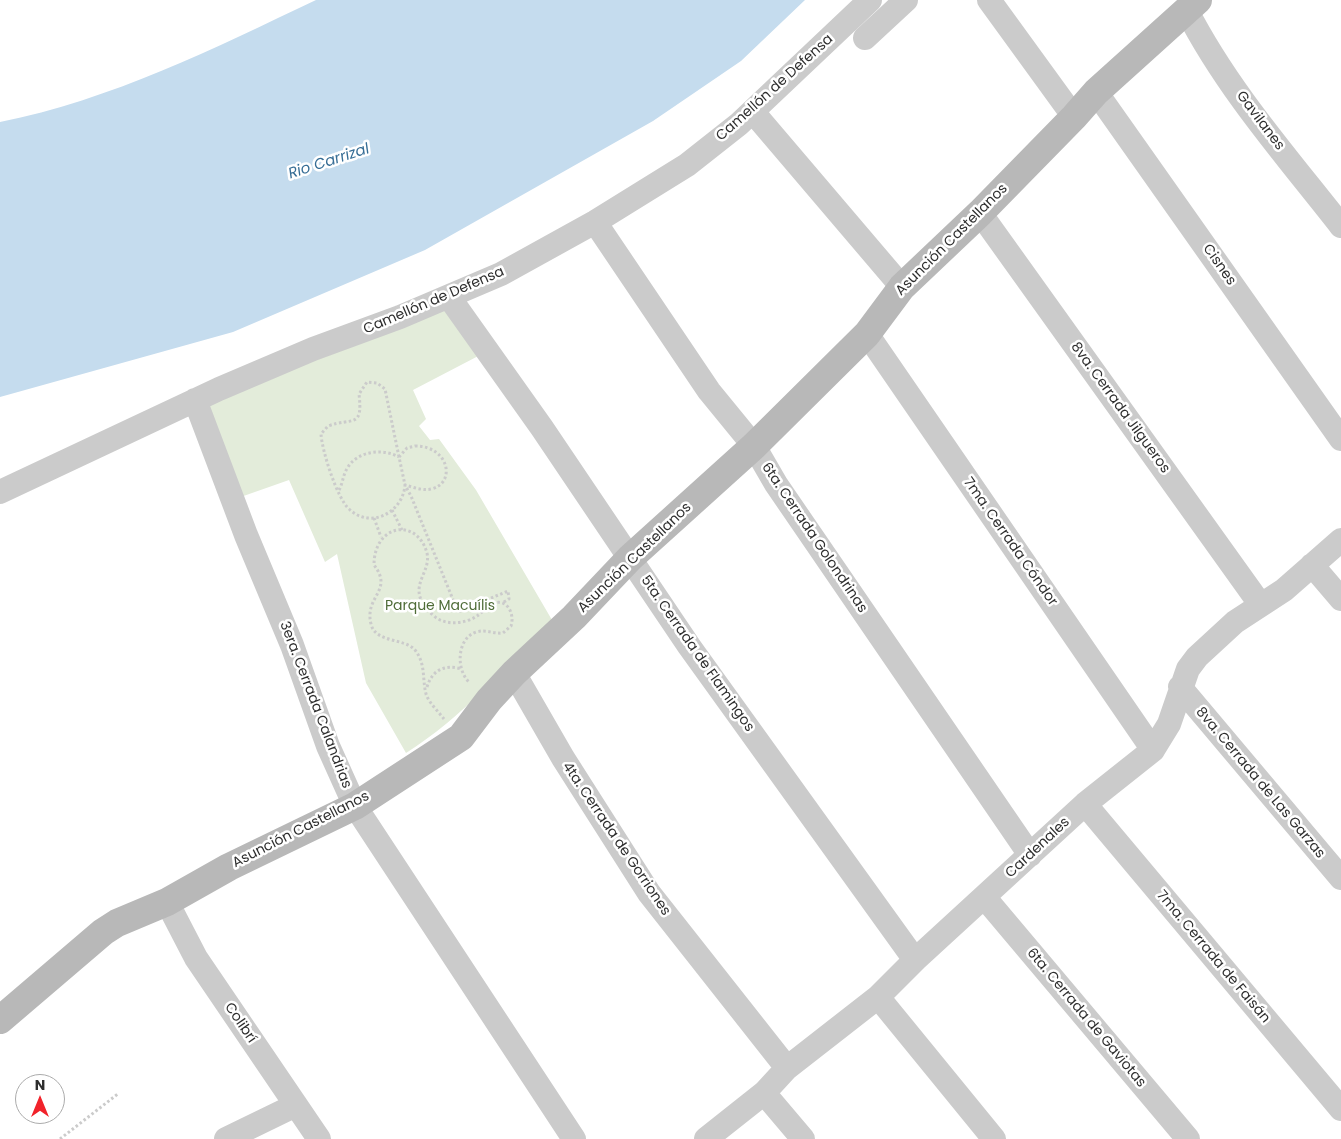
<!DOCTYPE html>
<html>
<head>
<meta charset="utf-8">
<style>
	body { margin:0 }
	#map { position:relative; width:1341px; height:1139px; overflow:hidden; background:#fff; font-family:Poppins,sans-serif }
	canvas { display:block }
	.north { position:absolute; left:15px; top:1074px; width:50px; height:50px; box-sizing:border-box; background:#fff; border:1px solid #ababab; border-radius:50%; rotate:0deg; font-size:14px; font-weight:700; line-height:20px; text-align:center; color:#2e2e2e }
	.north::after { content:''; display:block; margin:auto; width:18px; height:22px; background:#f1232b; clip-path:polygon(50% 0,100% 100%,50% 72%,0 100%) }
</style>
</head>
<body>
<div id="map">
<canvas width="1341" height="1139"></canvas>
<div class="north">N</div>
</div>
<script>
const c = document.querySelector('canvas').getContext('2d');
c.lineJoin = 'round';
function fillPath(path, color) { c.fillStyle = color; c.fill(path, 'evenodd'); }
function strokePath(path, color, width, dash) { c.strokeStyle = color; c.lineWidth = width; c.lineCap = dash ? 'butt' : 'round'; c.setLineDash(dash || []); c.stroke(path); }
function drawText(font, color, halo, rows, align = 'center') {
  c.font = font + ' Poppins,sans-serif'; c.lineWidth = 5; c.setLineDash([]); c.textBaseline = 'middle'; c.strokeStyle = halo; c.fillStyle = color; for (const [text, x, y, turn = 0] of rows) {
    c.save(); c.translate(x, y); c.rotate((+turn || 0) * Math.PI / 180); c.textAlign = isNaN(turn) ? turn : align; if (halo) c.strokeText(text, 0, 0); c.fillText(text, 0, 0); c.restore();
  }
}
fillPath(new Path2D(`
	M449 302 484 353 413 390 426 419 419 426 430 440 439 439 476 490 552 620C506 666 462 718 406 753L366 683 337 554 325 562 289 480 235 499 203 401Z`), '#e3ecda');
fillPath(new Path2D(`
	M316 0H805L741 61 653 121 425 250 233 332 0 397V122C111 100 215 48 316 0Z`), '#c5dcee');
strokePath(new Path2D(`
	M415 446C450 446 456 484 431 489 422 491 413 487 405 485L399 457 407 448Z
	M399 457 385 389 377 383 367 382 359 394C363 429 353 417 328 426L321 434C322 451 337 498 349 509 371 530 403 512 405 485L411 496 458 612 508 591 509 599 502 603
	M339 490C343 483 343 474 348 467 358 451 383 448 399 457
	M392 510 402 530
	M374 518 381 537
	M427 687C432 670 445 664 461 669
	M444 719C438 711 429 703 426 694 422 678 426 664 415 650 405 638 375 643 371 624 364 596 394 591 374 565 374 524 417 517 427 553 432 575 402 588 434 616 445 626 465 624 477 616 482 613 486 607 492 604 507 597 515 614 511 626L503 633C493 634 486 629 476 632 456 639 456 671 470 683
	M60 1139 119 1093`), '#cbcbcb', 3, [2.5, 2.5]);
strokePath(new Path2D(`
	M989 0 1074 117
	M1187 11C1227 89 1287 157 1341 226
	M865 38 906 0
	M1096 92 1341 439
	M753 112 902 287
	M980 213 1260 604
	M595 222 709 391 754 446 776 484 1030 855
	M449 297 542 428 689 646 915 960
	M867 334 1153 750
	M195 400 246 535 292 645 328 746 355 806 574 1139
	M0 492 219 389 313 349 400 317 501 274 595 222 687 165 739 124 870 0
	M1312 565 1341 599
	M514 673 563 758 649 893 787 1068
	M1180 687 1341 878
	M1085 804 1341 1109
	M985 898 1188 1139
	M167 902 196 958 319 1139
	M878 997 994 1139
	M764 1093 803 1139
	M226 1139 296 1105
	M706 1139 764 1093 787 1068 878 997 915 960 1085 804 1153 750 1169 724 1188 669 1197 657 1235 622 1284 590 1341 540`), '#cbcbcb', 24);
strokePath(new Path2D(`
	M0 1020 103 932 117 923 167 902 229 867 355 806 461 737 489 700 514 673 574 617 630 558 754 446 867 334 902 287 980 213 1074 117 1096 92 1198 0`), '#b8b8b8', 28);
drawText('14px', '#2e2e2e', '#fff', [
	["Camellón de Defensa",775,88,-42],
	["Gavilanes",1260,121,53],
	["Asunción Castellanos",952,240,-45],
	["Cisnes",1219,265,55],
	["Camellón de Defensa",434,301,-23],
	["8va. Cerrada Jilgueros",1120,408,54],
	["6ta. Cerrada Golondrinas",814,538,56],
	["7ma. Cerrada Cóndor",1010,542,55],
	["Asunción Castellanos",635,558,-44],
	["5ta. Cerrada de Flamingos",697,654,55],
	["3era. Cerrada Calandrias",315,705,69],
	["8va. Cerrada de Las Garzas",1260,783,50],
	["Asunción Castellanos",301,830,-27],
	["4ta. Cerrada de Gorriones",616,839,56],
	["Cardenales",1038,848,-43],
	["7ma. Cerrada de Faisán",1213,957,50],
	["6ta. Cerrada de Gaviotas",1086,1018,50],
	["Colibrí",240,1023,56]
]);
drawText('14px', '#4f6c38', '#fff', [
	["Parque Macuílis",440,606]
]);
drawText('italic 15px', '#366d95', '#fff', [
	["Rio Carrizal",329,162,-18]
]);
</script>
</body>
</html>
